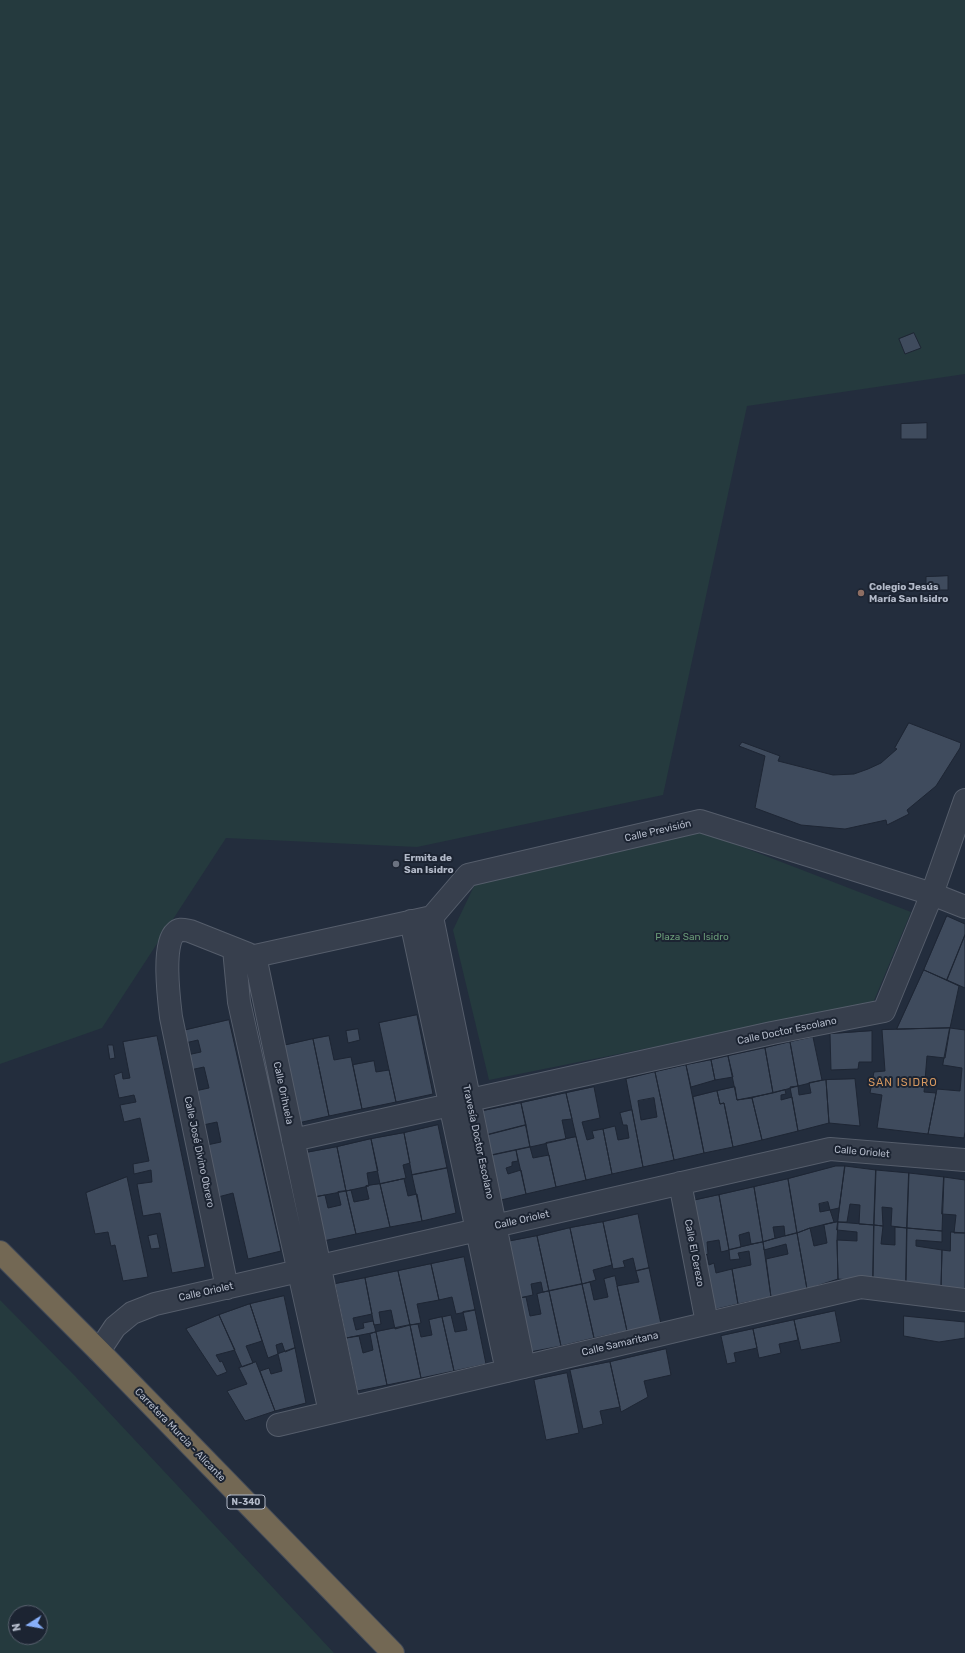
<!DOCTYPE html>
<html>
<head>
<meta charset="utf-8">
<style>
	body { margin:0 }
	#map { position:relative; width:965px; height:1653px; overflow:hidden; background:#232d3d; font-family:Rubik,sans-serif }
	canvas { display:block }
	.north { position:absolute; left:8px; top:1605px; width:40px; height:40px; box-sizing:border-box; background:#1c2432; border:1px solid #58606e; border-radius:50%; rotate:259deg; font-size:11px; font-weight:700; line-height:16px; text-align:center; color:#b3bac9 }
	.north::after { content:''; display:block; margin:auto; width:14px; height:18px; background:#87aff9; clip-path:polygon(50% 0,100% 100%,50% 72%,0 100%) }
</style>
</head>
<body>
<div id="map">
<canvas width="965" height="1653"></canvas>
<div class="north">N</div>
</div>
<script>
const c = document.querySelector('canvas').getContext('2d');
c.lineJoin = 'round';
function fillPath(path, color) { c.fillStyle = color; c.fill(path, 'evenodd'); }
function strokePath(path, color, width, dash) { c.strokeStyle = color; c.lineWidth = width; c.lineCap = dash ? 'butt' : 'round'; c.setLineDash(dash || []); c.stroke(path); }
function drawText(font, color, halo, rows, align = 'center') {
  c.font = font + ' Rubik,sans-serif'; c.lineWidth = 4; c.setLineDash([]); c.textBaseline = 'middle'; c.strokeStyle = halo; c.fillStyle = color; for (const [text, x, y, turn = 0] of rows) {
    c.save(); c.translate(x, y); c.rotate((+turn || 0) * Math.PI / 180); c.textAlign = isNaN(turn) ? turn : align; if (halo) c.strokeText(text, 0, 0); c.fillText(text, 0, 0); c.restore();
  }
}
fillPath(new Path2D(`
	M0 0H965V374L747 406 663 795 417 847 226 838 102 1028 0 1064Z
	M701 831 911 912 873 1003 489 1080 453 930 476 882Z
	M0 1300 75 1376 334 1653H0ZM16 1613H40V1637H16Z`), '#253a3e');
const building = new Path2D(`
	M914 333 921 348 905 354 899 339Z
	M927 423V439H901V424Z
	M948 576V590H926V577Z
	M909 723 961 743 960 748 936 786 907 810 909 814 887 825 886 820 845 829 801 825 755 808 765 756 739 746 742 742 780 756 778 761 833 775 854 774 868 769 881 763 897 749 895 748Z
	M947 916 965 924V935L947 980 924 970Z
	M965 935V988L947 980Z
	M924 970 959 986 950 1028 897 1029Z
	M417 1015 433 1094 396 1102 379 1023Z
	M229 1020 281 1251 248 1259 233 1193 218 1197 207 1145 221 1142 217 1122 203 1125 195 1091 209 1088 204 1067 190 1070 187 1055 201 1052 198 1040 185 1043 182 1031Z
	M950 1028 945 1058 927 1056 924 1092 936 1093 928 1134 877 1128 882 1095 870 1093 874 1072 885 1071 882 1030Z
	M950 1028 965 1030V1132L964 1138 928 1134 937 1089 960 1091 962 1068 943 1065Z
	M358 1029 360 1040 348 1043 346 1031Z
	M872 1031V1062H859L858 1069 831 1070 830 1034Z
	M157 1036 205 1267 172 1273 160 1213 143 1216 137 1184 152 1182 151 1170 134 1174 133 1164 149 1161 140 1118 124 1122 120 1105 136 1102 134 1095 119 1098 114 1075 122 1072 123 1079 130 1078 123 1042Z
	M329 1036 334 1060 351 1057 362 1109 329 1116 313 1039Z
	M813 1037 822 1080 798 1086 790 1042Z
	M313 1039 329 1116 298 1123 282 1046Z
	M790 1042 798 1086 773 1093 765 1048Z
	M108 1045H113L115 1058 110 1059Z
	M765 1048 773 1093 737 1100 728 1056Z
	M728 1056 733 1077 715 1080 711 1060Z
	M711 1060 715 1080 691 1087 686 1065Z
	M374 1061 376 1072 389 1070 396 1102 362 1109 353 1065Z
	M686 1065 704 1153 674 1160 655 1072Z
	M655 1072 674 1160 643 1167 626 1079ZM654 1098 657 1117 641 1120 638 1101Z
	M855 1079 860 1126 829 1123 826 1080Z
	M826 1080 829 1123 798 1131 790 1087 798 1086 799 1095 811 1093 809 1083Z
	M594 1087 600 1118 582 1122 587 1140 594 1138 592 1131 603 1129 612 1174 586 1180 566 1093Z
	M735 1087 737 1100 752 1098 762 1140 733 1147 724 1103 720 1104 717 1091Z
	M785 1090 786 1094 781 1095V1100L792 1097 798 1131 762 1140 752 1098Z
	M717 1091 720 1104 724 1103 733 1147 704 1153 693 1097Z
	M566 1093 572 1119 562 1120 566 1139 530 1147 521 1103Z
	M521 1103 526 1125 483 1136 478 1112Z
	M632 1110 643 1167 612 1174 603 1129 615 1126 618 1140 629 1138 627 1125H623L620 1113Z
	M438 1125 447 1168 412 1175 404 1133Z
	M526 1125 530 1147 488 1156 483 1136Z
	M404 1133 410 1163 403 1165 406 1178 380 1184 371 1139Z
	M576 1137 586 1180 556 1187 546 1143Z
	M371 1139 378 1171 367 1173 369 1186 346 1191 337 1147Z
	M337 1147 346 1191 314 1197 305 1153Z
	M530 1147 533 1158 549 1155 556 1187 526 1194 516 1150Z
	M516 1150 518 1161 512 1162V1166L506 1168 508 1174 521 1170 526 1194 497 1201 488 1156Z
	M836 1166H845L839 1208 830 1210 834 1222 810 1228 797 1233 788 1179ZM828 1202 830 1210 820 1212 819 1204Z
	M845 1166 876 1170 874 1225 859 1224 860 1205 850 1204 847 1222H838Z
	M447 1168 456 1213 422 1221 412 1175Z
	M876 1170 909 1173 907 1228 891 1226 892 1208 882 1207 883 1226 874 1225Z
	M909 1173 944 1177 942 1231 907 1228Z
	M127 1177 148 1277 123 1281 115 1245 111 1246 108 1232 95 1234 86 1193Z
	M944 1177 965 1180V1233H954L956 1215 942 1214Z
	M404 1179 408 1196 417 1194 422 1221 390 1227 380 1184Z
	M788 1179 797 1233 785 1236 784 1226 773 1227 775 1238 763 1242 754 1187Z
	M380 1184 390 1227 356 1234 346 1191 351 1190 354 1202 369 1199 366 1186Z
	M754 1187 763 1242 751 1244 749 1232 739 1235 741 1247 729 1250 719 1195Z
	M346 1191 356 1234 323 1241 314 1197 325 1195 328 1208 341 1205 338 1192Z
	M719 1195 729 1250 721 1252 719 1240 707 1242 708 1254 699 1257 687 1202Z
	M638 1214 649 1268 636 1271 633 1258 623 1261 625 1267 613 1269 603 1222Z
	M603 1222 612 1265 593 1270 596 1280 582 1284 570 1228Z
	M838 1222 874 1225 873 1282 838 1279 837 1240 857 1241V1232L837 1230Z
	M838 1222 837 1240 838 1279 807 1289 797 1233 810 1228 814 1246 827 1243 824 1225Z
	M874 1225 883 1226 881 1244 895 1245V1227L907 1228 906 1285 873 1282Z
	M570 1228 582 1284 549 1291 537 1236Z
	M907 1228 942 1231V1242L916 1240V1246L942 1250 941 1288 906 1285Z
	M951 1232 965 1233V1290L941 1288 942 1250 950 1251Z
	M797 1233 807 1289 771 1297 766 1259 788 1254 786 1244 764 1250 763 1242Z
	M157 1234 160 1248 151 1249 148 1236Z
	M537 1236 549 1291 543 1292 541 1282 531 1284 533 1295 519 1298 506 1242Z
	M763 1242 771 1297 738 1304 732 1269 751 1265 749 1251 738 1253 740 1259 730 1260 729 1250Z
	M707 1255 709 1265 714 1263 716 1273 732 1269 738 1304 708 1311 699 1257Z
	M464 1257 475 1310 456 1314 452 1297 439 1300 431 1264Z
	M431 1264 439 1300 417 1304 421 1323 410 1325 398 1271Z
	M649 1268 661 1324 627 1331 617 1286 639 1282 636 1271Z
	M398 1271 410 1325 395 1329 391 1310 379 1312 381 1324 374 1325 365 1278Z
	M615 1276 627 1331 594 1338 582 1284 590 1282 594 1300 608 1297 604 1279Z
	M365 1278 372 1314 353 1318 356 1330 364 1328 363 1323 373 1321 376 1332 346 1338 335 1284Z
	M582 1284 594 1338 561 1346 549 1291Z
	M549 1291 561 1346 530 1352 519 1298 526 1297 530 1316 541 1314 537 1294Z
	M284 1296 295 1348 285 1352 282 1343 276 1345 278 1354 268 1358 250 1304Z
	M250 1304 262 1341 246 1346 253 1363 242 1367 219 1315Z
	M475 1310 486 1364 454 1371 442 1317 451 1315 455 1332 467 1330 463 1312Z
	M835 1311 841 1342 801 1350 794 1320Z
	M219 1315 235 1350 216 1355 220 1362 222 1361 227 1372 217 1376 186 1329Z
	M904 1316 965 1322V1338L939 1342 904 1336Z
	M442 1317 454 1371 421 1378 410 1325 418 1324 421 1337 432 1335 429 1320Z
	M794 1320 798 1340 779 1344 781 1353 759 1358 753 1329Z
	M410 1325 421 1378 387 1385 376 1332Z
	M753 1329 757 1348 734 1353 736 1362 727 1364 721 1336Z
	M376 1332 387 1385 357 1391 346 1338 359 1336 363 1353 373 1350 370 1334Z
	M295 1348 306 1403 275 1411 260 1371 269 1368 271 1374 282 1371 278 1354Z
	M666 1349 671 1375 644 1381 648 1397 621 1412 610 1362Z
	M256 1362 275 1411 245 1421 227 1391 247 1384 239 1368Z
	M610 1362 620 1407 600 1411 603 1424 583 1429 570 1370Z
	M567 1373 579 1433 546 1440 534 1380Z`);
fillPath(building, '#3f4b5d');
strokePath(building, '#1e2634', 1);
const minor = new Path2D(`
	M432 917 468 875 700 821 932 894 965 907
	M432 917 524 1367
	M411 921 507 1371
	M234 949 239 1002 330 1412
	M470 1100 772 1033 884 1011 932 894 965 800
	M293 1140 450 1105
	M680 1183 707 1323
	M227 1288 171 1017C169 1000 162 944 175 933 179 928 184 930 190 931L248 954
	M99 1351 115 1327 132 1313 155 1304 830 1149 965 1160
	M349 1407 255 956 432 917
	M278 1425 861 1287 965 1300`);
const highway = new Path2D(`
	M0 1252 99 1351 393 1653`);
strokePath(minor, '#555d6b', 24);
strokePath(highway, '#424a58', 24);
strokePath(minor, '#373f4d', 22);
strokePath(highway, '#736854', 22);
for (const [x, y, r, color] of [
	[861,593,4,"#8d6e63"],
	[396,864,4,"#6b7280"]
]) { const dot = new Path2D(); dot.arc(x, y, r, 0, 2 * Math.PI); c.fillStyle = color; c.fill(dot); strokePath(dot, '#1c2432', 1.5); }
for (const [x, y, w] of [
	[246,1502,38]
]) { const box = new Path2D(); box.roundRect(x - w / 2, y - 7, w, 14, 3); c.fillStyle = '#1c2432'; c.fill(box); strokePath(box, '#b3bac9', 1); }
drawText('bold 9px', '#b3bac9', null, [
	["N-340",246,1502]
]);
drawText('bold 10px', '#b3bac9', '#1c2432', [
	["Colegio Jesús",869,587],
	["María San Isidro",869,599],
	["Ermita de",404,858],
	["San Isidro",404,870]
], 'left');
drawText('10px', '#b3bac9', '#1c2432', [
	["Calle Previsión",658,831,-13],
	["Calle Doctor Escolano",787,1031,-12],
	["Calle Orihuela",283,1093,78],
	["Travesía Doctor Escolano",478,1142,78],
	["Calle José Divino Obrero",199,1152,78],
	["Calle Oriolet",862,1152,5],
	["Calle Oriolet",522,1220,-13],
	["Calle El Cerezo",694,1253,79],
	["Calle Oriolet",206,1292,-13],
	["Calle Samaritana",620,1344,-13],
	["Carretera Murcia - Alicante",180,1435,46]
]);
drawText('10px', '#699a77', '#1c2432', [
	["Plaza San Isidro",692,937]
]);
c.letterSpacing = '1px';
drawText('11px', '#d69860', '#1c2432', [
	["SAN ISIDRO",903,1083]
]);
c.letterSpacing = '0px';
</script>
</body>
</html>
